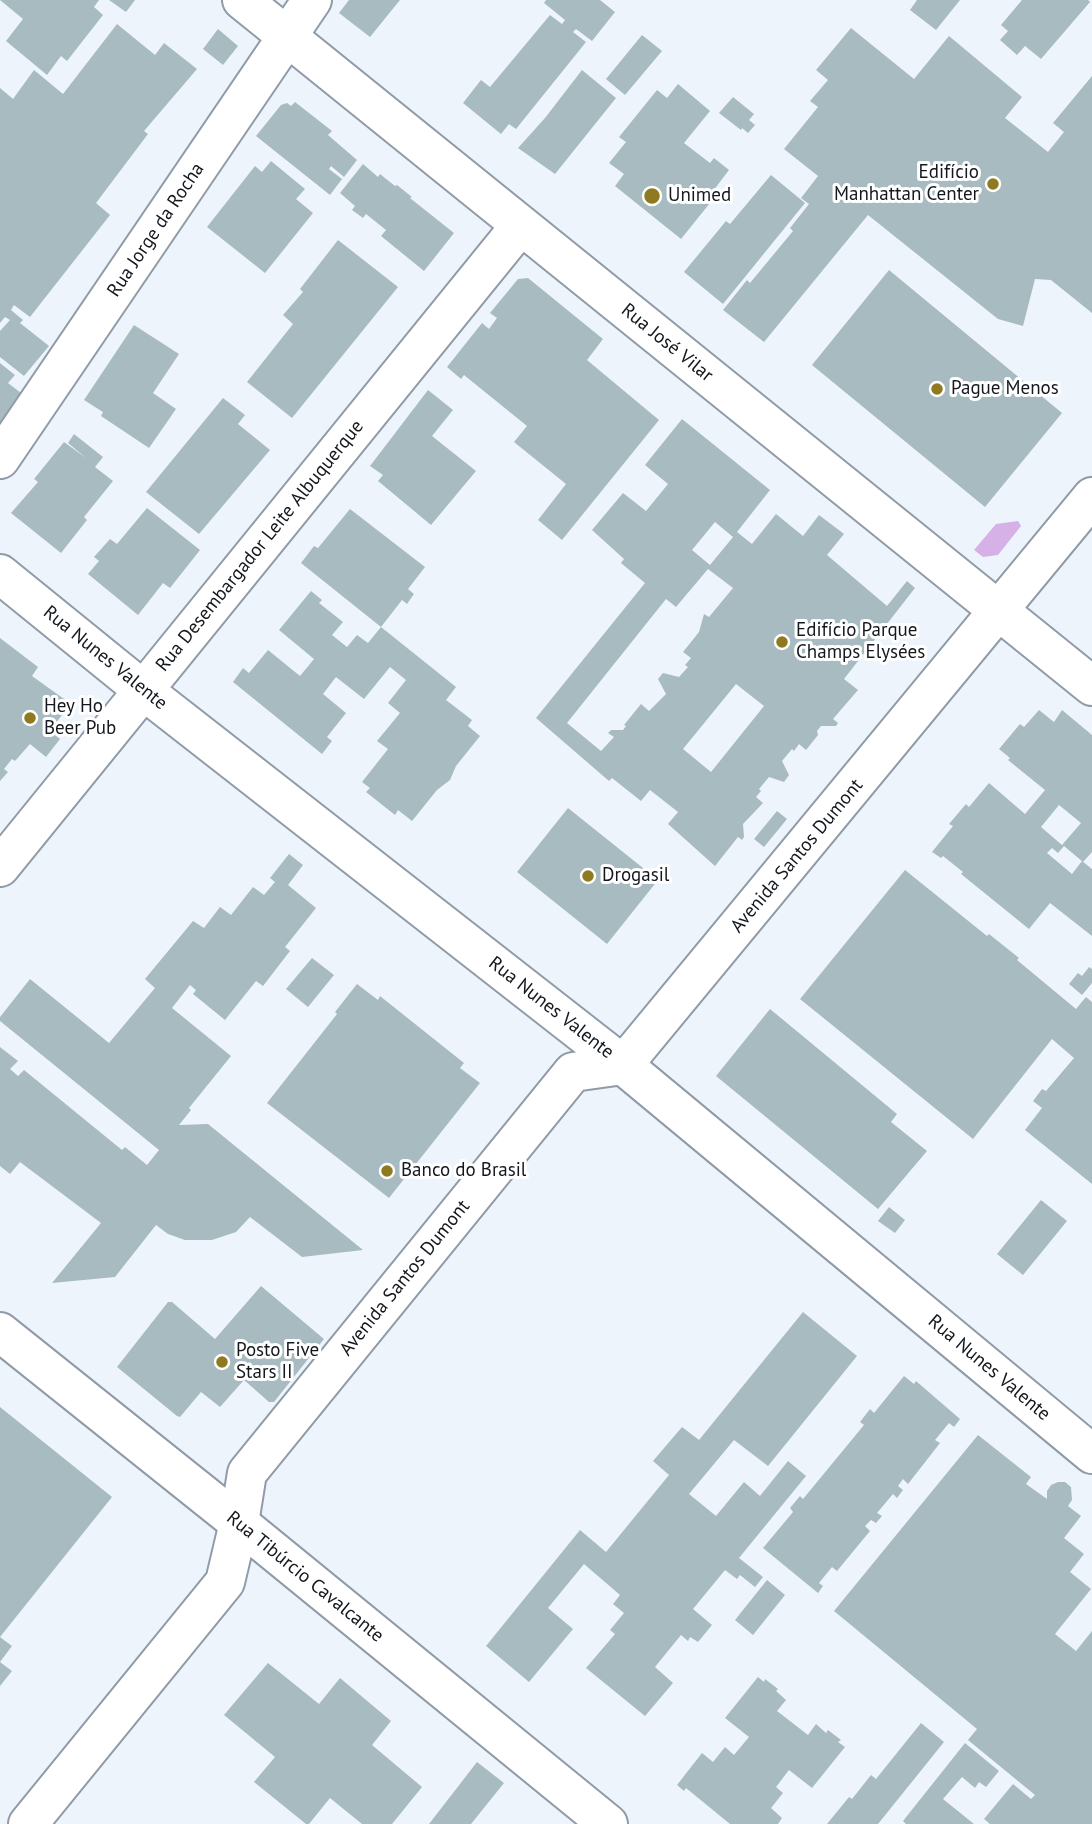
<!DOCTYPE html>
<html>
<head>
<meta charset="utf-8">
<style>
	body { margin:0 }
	canvas { display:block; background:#edf4fc }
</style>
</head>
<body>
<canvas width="1092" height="1824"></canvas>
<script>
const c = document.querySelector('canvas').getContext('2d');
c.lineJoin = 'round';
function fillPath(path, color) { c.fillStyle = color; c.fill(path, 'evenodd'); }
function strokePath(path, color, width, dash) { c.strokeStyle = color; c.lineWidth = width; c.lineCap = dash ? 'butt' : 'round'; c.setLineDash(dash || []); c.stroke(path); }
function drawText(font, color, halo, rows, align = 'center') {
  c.font = font + ' "PT Sans",sans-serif'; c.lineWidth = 6; c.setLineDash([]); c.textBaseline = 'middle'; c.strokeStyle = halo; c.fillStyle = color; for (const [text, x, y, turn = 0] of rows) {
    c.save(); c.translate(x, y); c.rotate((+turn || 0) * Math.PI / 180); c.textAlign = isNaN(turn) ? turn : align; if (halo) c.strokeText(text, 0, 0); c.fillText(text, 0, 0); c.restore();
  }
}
fillPath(new Path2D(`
	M1018 521 1021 526 998 555 983 557 974 550 996 524Z`), '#d6b1e8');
fillPath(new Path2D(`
	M0 0H99L94 7 103 15 67 61 61 56 47 75 6 41 23 19Z
	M109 0H135L126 12Z
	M349 0H400L370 37 339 13Z
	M546 0H600L615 12 592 41 576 29 573 32 586 42 516 129 509 124 501 134 463 103 481 80 490 87 550 15 562 24 565 20 544 3Z
	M917 0H960L936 30 910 10Z
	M1022 0H1088L1090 2 1041 59 1025 46 1017 55 1000 40 1008 31 1001 25Z
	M117 24 155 55 164 43 197 69 144 131 148 134 96 203 110 215 30 317 14 305 11 310 23 320 20 323 49 346 24 376 0 357V331L10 320 5 317 0 323V88L13 99 34 70 63 94Z
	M851 28 914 79 949 36 1022 97 1005 118 1048 152 1064 132 1053 123 1092 76V313L1051 280 1035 279 1023 326 998 319 868 215 764 342 723 310 747 280 750 283 793 231 790 228 809 204 801 198 818 176 784 149 818 107 810 101 828 80 816 70Z
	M218 29 238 46 223 65 203 49Z
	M642 35 662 51 625 95 606 79Z
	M582 70 616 98 555 174 518 148 545 118Z
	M678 84 710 111 684 143 710 163 714 158 729 170 710 195 714 198 681 239 615 186 624 174 609 163 626 142 619 137 657 90 667 98Z
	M733 97 754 114 749 120 755 125 748 133 742 128 741 130 719 113Z
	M295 102 332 131 328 135 357 160 344 177 331 166 329 169 342 179 330 195 256 136 281 105 287 103 291 106Z
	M271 161 305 189 296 199 313 213 265 273 207 227 255 166 262 172Z
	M363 164 378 177 380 174 395 186 397 185 412 197 410 198 454 233 424 271 381 236 386 230 366 214 363 218 352 210 355 206 340 193Z
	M771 175 805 203 723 304 684 272 726 221 730 224Z
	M338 240 398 287 292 418 247 382 293 324 283 315 303 292 300 289Z
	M889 270 1062 413 985 507 812 365Z
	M528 278 603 339 587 360 659 420 562 540 538 520 566 484 514 442 527 426 464 375 461 379 447 367 482 323 489 329 497 318 490 313 518 279Z
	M134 325 179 354 153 393 176 409 149 448 101 416 103 412 84 400Z
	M0 363 15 375 8 383 21 393 0 424Z
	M428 390 453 410 432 436 476 471 431 525 378 481 383 475 370 466Z
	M223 398 245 415 238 424 270 450 199 534 146 492Z
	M682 419 770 490 737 532 752 544 776 514 803 536 819 515 844 534 827 555 887 606 907 581 915 588 844 679 858 690 833 719 838 723 836 726H821L817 731 818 735 806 750 799 744 794 751 792 749 782 761 789 775 784 782 769 777 759 789 761 791 756 797 763 803 743 824 744 837 742 840 738 837 715 866 668 824 678 812 650 790 641 801 612 778 609 781 536 718 645 583 621 563 624 559 592 530 623 493 646 511 668 484 645 465ZM715 522 733 537 710 565 692 550ZM708 569 733 588 709 617 704 614 699 632 683 652 691 658 685 665 688 667 679 677 663 673 658 679 666 694 649 711 641 704 624 725 626 726 623 730H611L608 733 614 737 601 751 567 723 666 599 676 607ZM736 684 764 706 711 772 683 749Z
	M74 434 103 457 95 467 113 481 84 517 87 520 61 553 11 513 38 482 34 479 64 442 86 458 68 443Z
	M147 508 200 550 170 588 163 583 138 615 88 574 99 561 94 557 110 539 117 544Z
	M350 509 425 567 408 589 414 594 407 604 402 600 381 627 301 563 314 546 318 548Z
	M311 591 322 600 319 603 343 622 332 635 347 647 357 635 368 643 381 627 456 687 446 700 472 720 468 726 480 736 456 766 450 780 437 790 412 821 398 810 395 815 366 792 370 788 362 782 388 749 377 741 400 713 388 703 406 680 390 667 364 699 336 677 323 694 346 713 327 737 332 741 322 754 233 682 243 668 249 673 268 650 300 676 314 659 279 630Z
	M0 638 38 667 32 676 71 704 50 730 60 739 46 757 30 744 15 761 12 759 4 769 8 772 0 781Z
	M1039 710 1054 722 1062 710 1092 735V852L1083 862 1064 846 1058 853 1052 848 1047 853 1072 874 1082 861 1092 869V936L1050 903 1029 929 961 874 963 872 943 856 941 858 932 852 953 826 949 824 966 804 969 807 989 783 1025 814 1045 790 1008 760 1010 758 999 749 1020 724 1024 727ZM1059 805 1081 823 1062 845 1041 827Z
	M568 808 658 880 607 944 517 872Z
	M777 811 787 819 764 847 754 839Z
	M289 854 303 865 288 885 316 908 285 947 290 951 263 986 256 981 225 1020 193 994 196 990 190 985 172 1008 231 1056 189 1108 191 1110 179 1125 208 1124 363 1250 302 1257 250 1217 236 1232 212 1240H185L168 1234 156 1225 115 1277 52 1283 101 1223 20 1162 10 1174 0 1166V1047L18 1061 10 1069 18 1076 24 1070 122 1150 125 1147 147 1165 159 1150 0 1021V1017L30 979 109 1043 155 988 145 979 193 921 204 928 220 907 231 915 253 887 264 895 275 882 270 878Z
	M905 870 987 936 989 934 1019 958 1017 960 1076 1009 1086 997 1092 1002V1184L1025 1130 1042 1108 1033 1101 1042 1089 1046 1091 1074 1058 1052 1039 973 1139 800 999Z
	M312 958 334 975 308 1007 286 989Z
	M1089 967 1092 969V983L1082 995 1069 984 1078 973 1082 976Z
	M357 984 378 1000 380 996 464 1063 460 1068 480 1083 389 1198 267 1103 337 1014 335 1012Z
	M770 1009 897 1114 891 1122 927 1151 878 1209 716 1076Z
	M1041 1200 1067 1221 1023 1275 997 1254Z
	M889 1207 905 1220 895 1233 878 1221Z
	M261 1286 324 1339 274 1402H269L244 1380 220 1407 201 1392 180 1417 177 1416 117 1367 168 1302H172L215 1339Z
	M803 1312 857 1356 768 1466 734 1440 689 1494 716 1516 744 1482 760 1496 788 1461 806 1476 739 1558 763 1577 755 1587 740 1575 737 1579 725 1570 693 1609 712 1625 698 1642 690 1637 688 1641 681 1635 655 1667 673 1683 645 1716 586 1668 615 1634 610 1630 624 1613 613 1604 620 1595 584 1564 548 1608 573 1629 529 1682 486 1646 580 1530 606 1552 669 1475 653 1461 682 1427 699 1440Z
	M904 1376 914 1384 916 1381 960 1419 954 1427 949 1423 935 1440 940 1443 908 1484 903 1479 898 1486 903 1490 897 1498 893 1494 877 1513 882 1516 876 1523 871 1520 865 1526 870 1531 837 1571 832 1567 819 1583 823 1586 818 1593 763 1548 793 1512 790 1508 800 1496 803 1499 864 1425 860 1422 870 1409 874 1413Z
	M0 1407 112 1497 0 1637 12 1646 0 1662 12 1671 0 1686Z
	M978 1435 1031 1477 1026 1484 1047 1499V1491L1051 1485 1058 1482H1065L1071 1487 1072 1500 1068 1506 1081 1516 1064 1538 1084 1554 1070 1572 1091 1589 1055 1634 1076 1651 1092 1631V1824H990L984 1819 1013 1784 1031 1799 1035 1795 968 1740 977 1729 834 1611Z
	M767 1580 785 1595 753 1635 735 1620Z
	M268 1663 319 1704 340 1678 391 1721 372 1745 422 1787 392 1824H362L330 1798 309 1824H306L254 1782 275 1757 224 1715Z
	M758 1677 764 1682 765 1679 778 1689 776 1691 786 1700 777 1711 808 1735 816 1724 826 1733 828 1730 841 1740 838 1742 845 1747 812 1788 789 1770 776 1787 783 1793 771 1808 782 1818 778 1824H730L686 1788 684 1791 677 1785 702 1753 713 1762 725 1747 734 1755 749 1737 725 1718Z
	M921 1723 944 1742 878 1824H827L849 1797 852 1799 871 1775 876 1779Z
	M965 1743 999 1771 986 1787 979 1782 975 1788 962 1777 943 1799 974 1824H906L903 1821Z
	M477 1762 504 1783 471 1824H429Z`), '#a8bbc1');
const minor = new Path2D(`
	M242 0 1092 686
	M0 459 312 0
	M0 574 143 690 623 1065 1092 1454
	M0 867 521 225
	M0 1332 239 1523 608 1824`);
const major = new Path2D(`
	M28 1824 225 1582 239 1523 247 1473 573 1072 623 1065 1092 497`);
strokePath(minor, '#909ba7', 42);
strokePath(major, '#909ba7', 42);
strokePath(minor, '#fff', 38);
strokePath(major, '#fff', 38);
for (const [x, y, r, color] of [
	[993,184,7,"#907a20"],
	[652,196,9,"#907a20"],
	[937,389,7,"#907a20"],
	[782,642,7,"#907a20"],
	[30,718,7,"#907a20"],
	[588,876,7,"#907a20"],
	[387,1171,7,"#907a20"],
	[222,1362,7,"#907a20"]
]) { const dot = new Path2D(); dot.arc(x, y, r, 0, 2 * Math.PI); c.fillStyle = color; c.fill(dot); strokePath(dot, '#fff', 2.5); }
drawText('19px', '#14181d', '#fff', [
	["Edifício",979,173,"right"],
	["Manhattan Center",979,195,"right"],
	["Unimed",668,196],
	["Pague Menos",951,389],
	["Edifício Parque",796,631],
	["Champs Elysées",796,653],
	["Hey Ho",44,707],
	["Beer Pub",44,729],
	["Drogasil",602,876],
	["Banco do Brasil",401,1171],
	["Posto Five",236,1351],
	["Stars II",236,1373]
], 'left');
drawText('19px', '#14181d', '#fff', [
	["Rua Jorge da Rocha",156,230,-56],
	["Rua José Vilar",667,343,39],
	["Rua Desembargador Leite Albuquerque",260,546,-51],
	["Rua Nunes Valente",105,658,39],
	["Avenida Santos Dumont",797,856,-50],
	["Rua Nunes Valente",551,1008,38],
	["Avenida Santos Dumont",405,1278,-51],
	["Rua Nunes Valente",989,1368,40],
	["Rua Tibúrcio Cavalcante",305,1577,39]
]);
</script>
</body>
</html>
